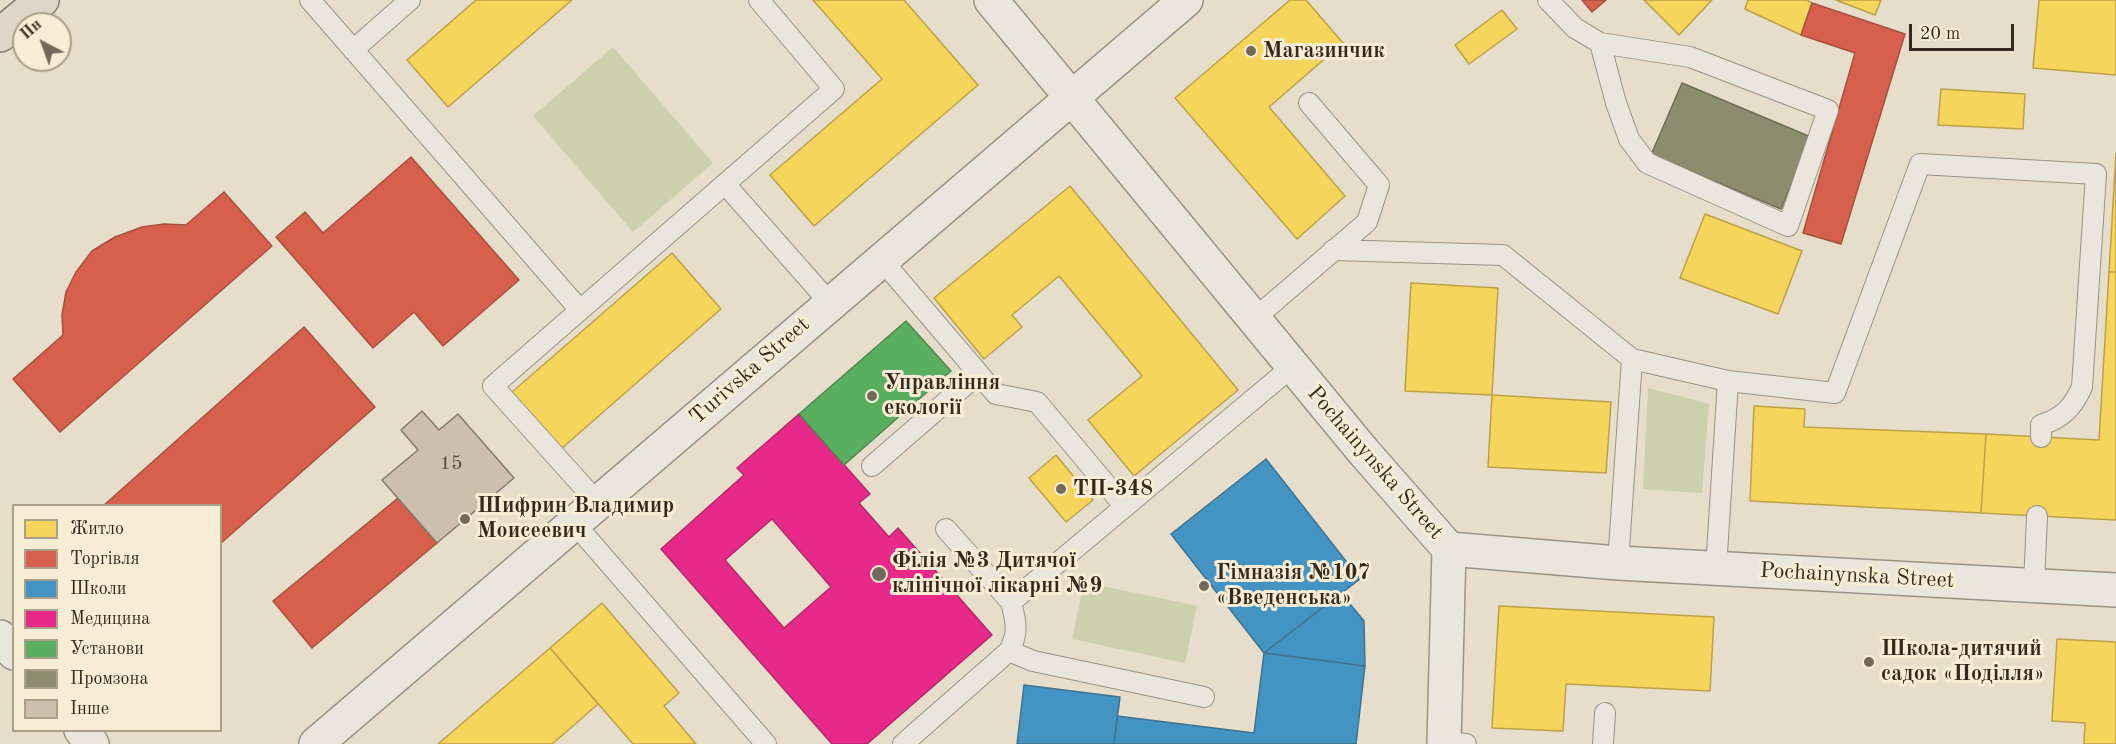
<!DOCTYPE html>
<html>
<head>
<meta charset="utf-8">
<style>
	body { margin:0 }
	#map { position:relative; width:2116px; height:744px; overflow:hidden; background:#e6deca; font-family:"Old Standard TT",serif }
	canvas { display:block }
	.legend { position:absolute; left:12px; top:504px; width:210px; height:228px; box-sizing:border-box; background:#f7edd5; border:2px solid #a99f8b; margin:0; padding:8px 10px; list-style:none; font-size:18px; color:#35291d }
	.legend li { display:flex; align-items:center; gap:12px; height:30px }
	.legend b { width:30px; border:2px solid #a99f8b }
	.north { position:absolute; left:12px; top:12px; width:60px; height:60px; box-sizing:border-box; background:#f7edd5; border:2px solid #a99f8b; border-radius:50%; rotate:319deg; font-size:16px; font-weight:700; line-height:24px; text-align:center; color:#35291d }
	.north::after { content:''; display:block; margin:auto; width:21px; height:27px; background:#73685a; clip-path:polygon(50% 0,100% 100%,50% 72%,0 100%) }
	.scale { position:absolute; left:1909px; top:24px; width:105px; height:27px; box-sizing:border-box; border:3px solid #35291d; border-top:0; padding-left:8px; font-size:18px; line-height:21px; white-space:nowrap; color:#35291d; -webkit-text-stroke:4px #f7edd5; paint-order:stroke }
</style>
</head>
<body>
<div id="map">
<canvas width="2116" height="744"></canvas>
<ul class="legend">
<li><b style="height:16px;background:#f6d55c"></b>Житло</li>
<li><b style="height:16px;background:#d6604d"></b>Торгівля</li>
<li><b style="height:16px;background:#4393c3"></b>Школи</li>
<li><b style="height:16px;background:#e7298a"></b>Медицина</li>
<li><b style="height:16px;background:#5aae61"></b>Установи</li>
<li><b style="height:16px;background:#8c8c6e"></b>Промзона</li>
<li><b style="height:16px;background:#cdbeae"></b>Інше</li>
</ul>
<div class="north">Пн</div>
<div class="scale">20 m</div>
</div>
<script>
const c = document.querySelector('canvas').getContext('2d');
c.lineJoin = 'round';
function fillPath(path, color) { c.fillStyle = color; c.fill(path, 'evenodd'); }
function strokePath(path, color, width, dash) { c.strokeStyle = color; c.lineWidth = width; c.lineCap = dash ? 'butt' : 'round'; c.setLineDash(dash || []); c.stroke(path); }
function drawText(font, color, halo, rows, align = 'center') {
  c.font = font + ' "Old Standard TT",serif'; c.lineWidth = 6; c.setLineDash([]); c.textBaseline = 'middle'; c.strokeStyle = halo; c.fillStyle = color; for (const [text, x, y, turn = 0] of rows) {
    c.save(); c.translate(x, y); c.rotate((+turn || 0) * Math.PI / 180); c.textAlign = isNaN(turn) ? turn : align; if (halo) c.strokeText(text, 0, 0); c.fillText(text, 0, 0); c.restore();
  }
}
fillPath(new Path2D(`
	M613 47 713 163 633 232 533 116Z
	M1648 388 1709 404 1702 493 1643 489Z
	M1084 582 1197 606 1185 663 1072 639Z`), '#ccd0ad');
const homes = new Path2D(`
	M476 0H572L448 107 407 60Z
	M813 0H904L978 85 814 226 770 175 882 79Z
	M1290 0H1306L1343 43 1269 107 1345 196 1297 239 1175 98Z
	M1644 0H1712L1679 35Z
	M1748 0H1807L1812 3 1801 35 1745 9Z
	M1836 0H1881L1875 15Z
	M2039 0H2116V75L2033 68Z
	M1502 10 1517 29 1469 64 1455 45Z
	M1941 89 2025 94 2023 129 1938 125Z
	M2116 153V272H2109Z
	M1070 186 1238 390 1134 476 1088 420 1142 376 1059 276 1012 315 1022 327 984 359 934 298Z
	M1705 214 1802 251 1778 314 1680 278Z
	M672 253 721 309 561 449 512 392Z
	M2109 272H2116V520L1981 513 1986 434 2099 440Z
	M1411 283 1498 288 1492 395 1405 391Z
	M1492 395 1611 402 1606 473 1488 467Z
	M1754 406 1805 409 1804 427 1986 434 1981 513 1750 501Z
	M1056 455 1093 500 1066 522 1029 478Z
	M602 603 679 693 664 706 696 744H633L550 648Z
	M1499 606 1714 617 1710 691 1566 684 1563 731 1492 728Z
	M2031 637 2040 638 2038 656H2029Z
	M2057 639 2116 642V744H2084L2085 723 2052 721Z
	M550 648 598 704 573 726 552 744H438Z`);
fillPath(homes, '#f6d55c');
strokePath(homes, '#bca149', 1.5);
const shops = new Path2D(`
	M1582 0H1606L1592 12Z
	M1812 3 1905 34 1841 244 1803 233 1855 53 1801 35Z
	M411 157 519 280 443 346 414 312 373 348 276 237 305 212 323 233Z
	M224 192 272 246 60 432 13 379 63 335 62 315 66 292 76 272 92 251 115 237 142 227 164 224 186 225Z
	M304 327 375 407 220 544V506H103Z
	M398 498 437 543 312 648 273 601Z`);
fillPath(shops, '#d6604d');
strokePath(shops, '#a6503f', 1.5);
const schools = new Path2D(`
	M1266 459 1360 579 1264 653 1171 534Z
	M1341 593 1364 621 1365 666 1264 653Z
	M1264 653 1365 666 1356 744H1114L1117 716 1254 733Z
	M1024 685 1120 697 1114 744H1017Z`);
fillPath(schools, '#4393c3');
strokePath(schools, '#3f7391', 1.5);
const health = new Path2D(`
	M799 414 870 494 859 503 889 537 898 528 992 635 867 744H832L661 549 744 475 737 468ZM772 519 831 587 784 628 725 560Z`);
fillPath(health, '#e7298a');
strokePath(health, '#b22969', 1.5);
const public = new Path2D(`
	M906 321 951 371 844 465 799 414Z`);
fillPath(public, '#5aae61');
strokePath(public, '#4f864d', 1.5);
const industry = new Path2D(`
	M1682 83 1811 137 1781 209 1651 155Z`);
fillPath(industry, '#8c8c6e');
strokePath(industry, '#726e56', 1.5);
const building = new Path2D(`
	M422 411 439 430 458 414 514 478 437 543 382 480 418 450 401 430Z`);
fillPath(building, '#cdbeae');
strokePath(building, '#807a6f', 1.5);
const service = new Path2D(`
	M310 0 580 310
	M1548 0 1575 28 1600 43 1690 57 1828 110 1788 226 1647 163 1629 139 1616 103 1600 43
	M353 50 410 0
	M725 184 830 303
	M1333 250 1503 255 1632 359 1728 381 1835 393 1920 164 2096 174 2082 387C2073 407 2063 418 2041 425V437
	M881 259 996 394 1037 402 1125 507
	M1254 319 1367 222 1379 185 1309 103
	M872 466 978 374
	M597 502 493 386 834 89 759 0
	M574 523 766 744
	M946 529 1011 602
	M1618 563 1632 359
	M1716 569 1728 381
	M2034 585 2037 516
	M1009 651 1033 661 1204 697
	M1444 742 1466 744
	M903 744 1009 651C1019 633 1016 621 1011 602L1293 366
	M1603 744 1605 713`);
const minor = new Path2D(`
	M991 0 1363 451 1449 549 1618 563 2116 590
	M0 637 14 653
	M81 730 92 744
	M316 744 1186 0
	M1444 744 1449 549`);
const primary = new Path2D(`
	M0 35 42 0`);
strokePath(service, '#999386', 22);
strokePath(minor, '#999386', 36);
strokePath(primary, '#807a6f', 36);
strokePath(service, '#ebe6dd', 20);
strokePath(minor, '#ebe6dd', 33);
strokePath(primary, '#ded6c7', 33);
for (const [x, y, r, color] of [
	[1251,51,6,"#73685a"],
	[872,396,6,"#73685a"],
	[1061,489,6,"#73685a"],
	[465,519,6,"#73685a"],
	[879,574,8,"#73685a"],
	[1204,586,6,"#73685a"],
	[1869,662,6,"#73685a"]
]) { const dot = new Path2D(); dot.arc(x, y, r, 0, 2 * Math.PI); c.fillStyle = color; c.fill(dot); strokePath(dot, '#f7edd5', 2); }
drawText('20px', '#5b4e41', null, [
	["15",451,464]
]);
drawText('bold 22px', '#35291d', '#f7edd5', [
	["Магазинчик",1263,51],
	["Управління",884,383],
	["екології",884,408],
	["ТП-348",1073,489],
	["Шифрин Владимир",477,506],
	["Моисеевич",477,531],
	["Філія №3 Дитячої",892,561],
	["клінічної лікарні №9",892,586],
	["Гімназія №107",1216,573],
	["«Введенська»",1216,598],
	["Школа-дитячий",1881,649],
	["садок «Поділля»",1881,674]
], 'left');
drawText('22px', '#35291d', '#f7edd5', [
	["Turivska Street",750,371,-41],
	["Pochainynska Street",1375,463,49],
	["Pochainynska Street",1857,576,3]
]);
</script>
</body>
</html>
